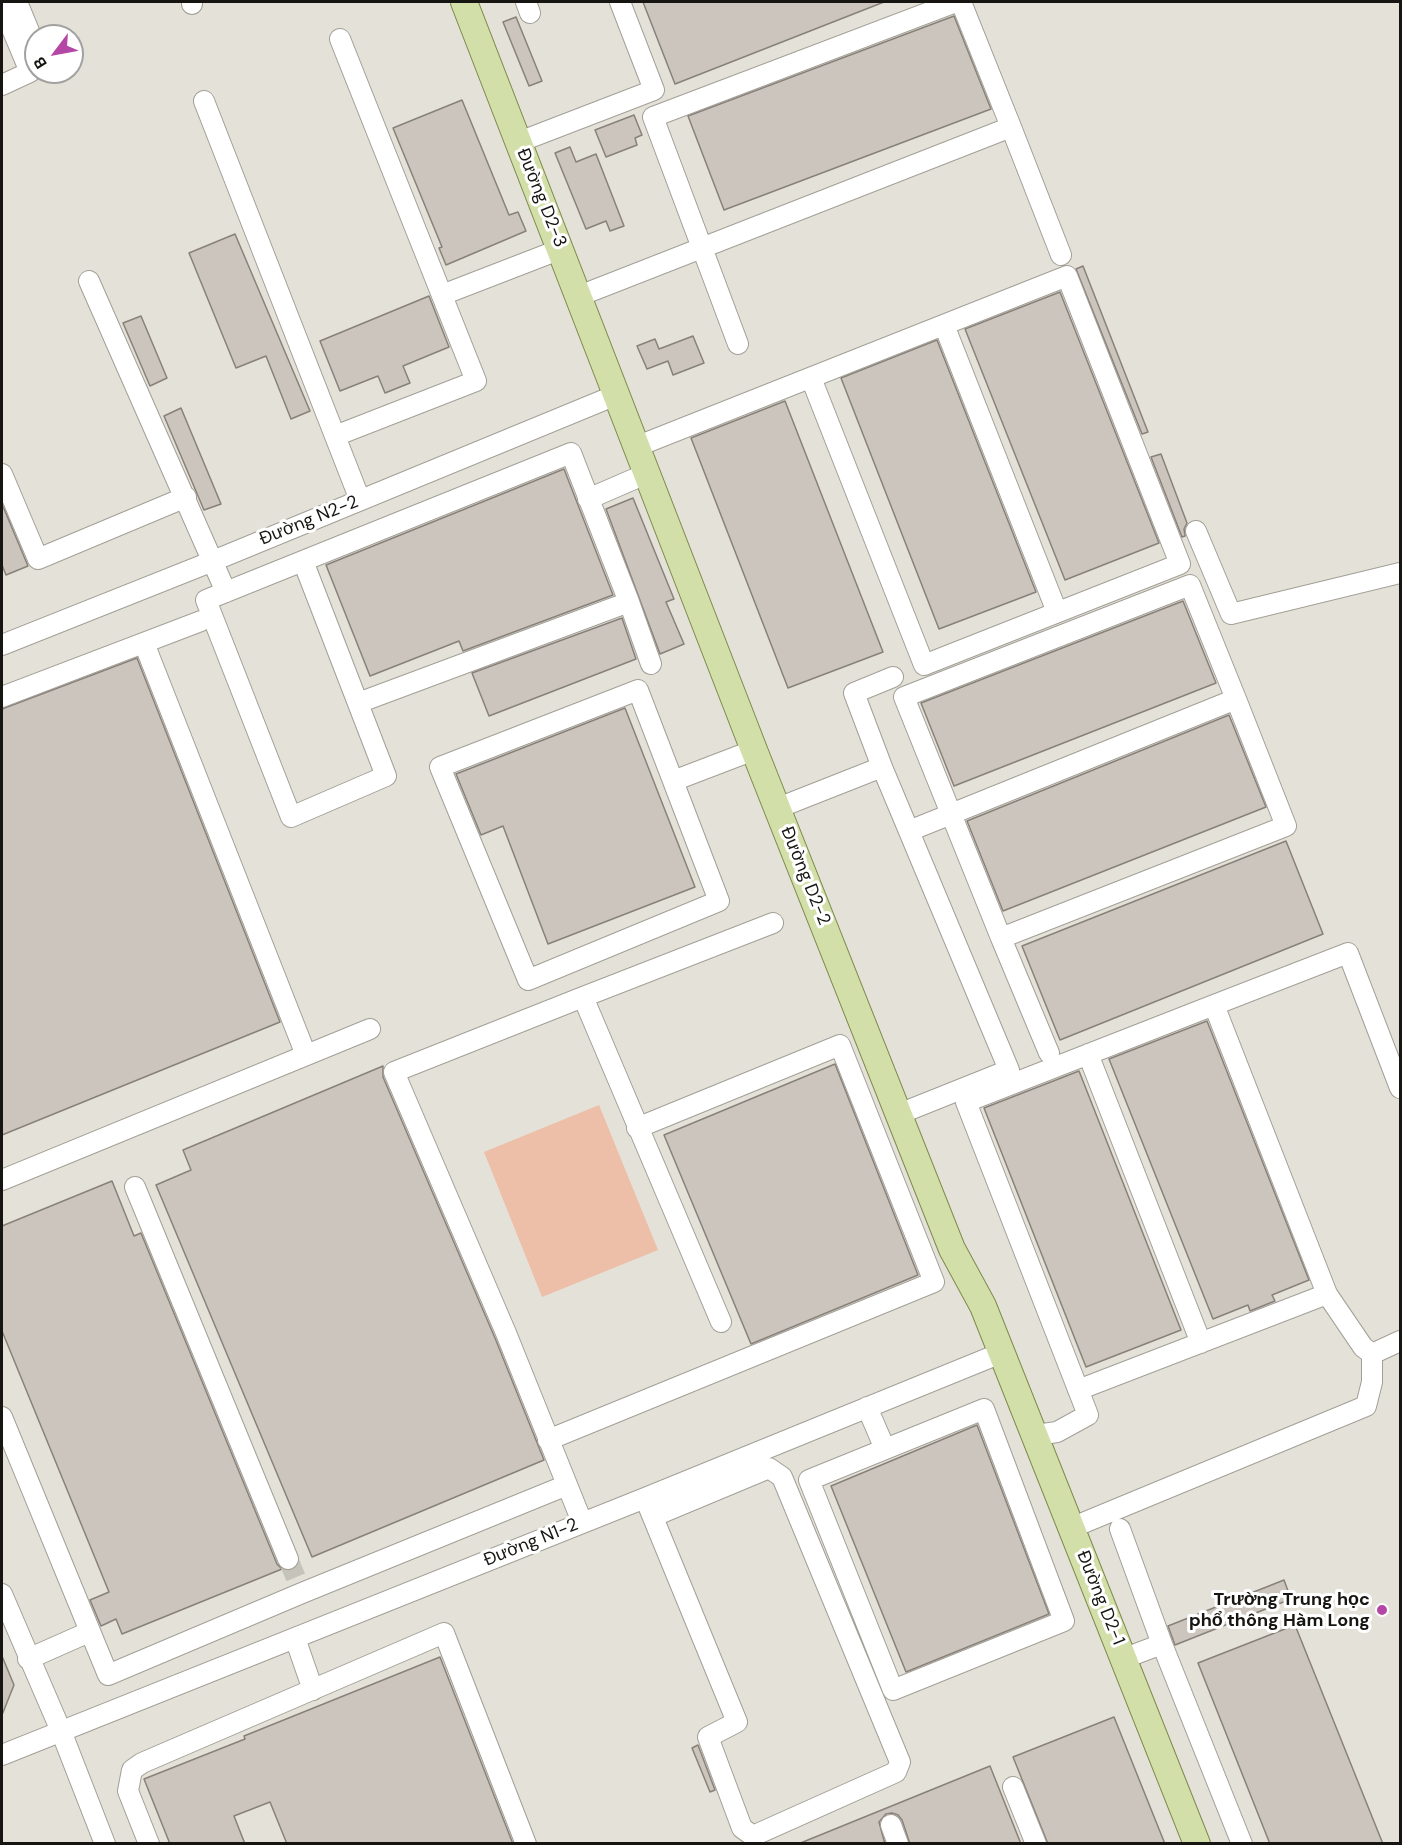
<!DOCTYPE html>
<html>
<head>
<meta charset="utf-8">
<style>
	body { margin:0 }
	#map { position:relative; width:1402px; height:1845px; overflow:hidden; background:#e4e2d8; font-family:"DM Sans",sans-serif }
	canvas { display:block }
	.frame { position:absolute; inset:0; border:3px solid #161511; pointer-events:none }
	.north { position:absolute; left:24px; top:24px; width:60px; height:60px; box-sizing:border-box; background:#fff; border:2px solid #a2a1a0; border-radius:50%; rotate:238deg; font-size:16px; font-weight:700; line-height:24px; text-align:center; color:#161511 }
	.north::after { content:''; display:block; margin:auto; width:21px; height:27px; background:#b447a6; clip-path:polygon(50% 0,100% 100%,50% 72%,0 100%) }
</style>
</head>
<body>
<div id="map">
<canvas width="1402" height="1845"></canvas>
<div class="frame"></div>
<div class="north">B</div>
</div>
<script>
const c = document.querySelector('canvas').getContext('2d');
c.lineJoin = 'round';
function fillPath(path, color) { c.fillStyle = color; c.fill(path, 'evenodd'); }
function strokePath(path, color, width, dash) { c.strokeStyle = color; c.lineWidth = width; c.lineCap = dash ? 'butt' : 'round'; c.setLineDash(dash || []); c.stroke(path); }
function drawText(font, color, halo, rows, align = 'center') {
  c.font = font + ' "DM Sans",sans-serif'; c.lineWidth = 6; c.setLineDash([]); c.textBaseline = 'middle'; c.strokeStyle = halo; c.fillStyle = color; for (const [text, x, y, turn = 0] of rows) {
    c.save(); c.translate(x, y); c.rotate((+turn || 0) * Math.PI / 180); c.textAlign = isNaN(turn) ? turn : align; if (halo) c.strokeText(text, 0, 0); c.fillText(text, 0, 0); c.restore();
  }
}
fillPath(new Path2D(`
	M599 1105 658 1250 542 1297 484 1152Z`), '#edbea8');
const building = new Path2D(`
	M643 2H884L675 84Z
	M954 16 991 109 724 210 688 116Z
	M516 17 542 81 529 86 503 22Z
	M462 100 509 215 518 212 526 231 446 265 439 248 442 247 393 128Z
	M634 115 642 135 635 138 637 145 606 157 595 130Z
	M570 147 576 162 596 154 624 226 610 231 606 221 586 229 555 153Z
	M235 234 310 411 291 419 266 356 236 368 189 253Z
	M1083 266 1148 432 1142 434 1076 269Z
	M1060 292 1159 543 1065 580 965 329Z
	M429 296 449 347 403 366 410 383 385 393 378 376 340 391 320 341Z
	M141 316 167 378 150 386 123 323Z
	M693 336 704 363 673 375 668 361 647 369 637 346 655 339 659 349Z
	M937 340 1036 592 939 629 841 378Z
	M785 401 883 652 788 688 691 438Z
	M181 408 221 504 204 510 164 416Z
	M1161 454 1187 523 1184 529 1185 536 1182 537 1151 457Z
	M564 469 613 595 463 651 459 641 370 676 326 565Z
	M633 498 674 599 666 602 684 644 660 654 606 509Z
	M2 504 28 566 6 575 2 565Z
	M1183 601 1216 683 954 786 921 703Z
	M622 618 636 659 489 716 472 673Z
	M137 658 280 1022 2 1135V709Z
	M625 708 695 887 548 944 503 826 481 835 456 774Z
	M1229 715 1266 807 1003 911 967 821Z
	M1286 841 1323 934 1060 1040 1022 946Z
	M1207 1021 1309 1280 1272 1295 1275 1301 1250 1311 1248 1305 1213 1319 1109 1059Z
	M835 1064 918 1275 751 1344 664 1135Z
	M383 1066V1077L495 1338 544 1460 312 1557 156 1185 191 1170 183 1150Z
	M1079 1071 1181 1330 1086 1367 984 1108Z
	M112 1181 134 1236 141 1233 277 1564 282 1569 122 1634 116 1619 101 1626 90 1600 109 1592 2 1331V1226Z
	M977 1425 1049 1614 906 1672 831 1486Z
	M1284 1580 1291 1599 1175 1645 1168 1626Z
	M1295 1625 1383 1844H1270L1198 1663Z
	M2 1656 14 1685 2 1715Z
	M440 1657 513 1844H287L270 1802 234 1816 245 1844H170L144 1779 245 1739 244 1736Z
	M1114 1717 1165 1844H1048L1013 1757Z
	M698 1745 715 1790 710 1792 692 1748Z
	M990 1766 1021 1844H910L902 1820 898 1815 892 1813 886 1814 879 1822 885 1844H798Z`);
fillPath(building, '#ccc5bd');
strokePath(building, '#88817a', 1.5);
strokePath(new Path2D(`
	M288 1559 296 1578`), '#c5c3ba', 20, [20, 10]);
const minor = new Path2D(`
	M17 2 36 48
	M192 2V4
	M526 2 530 13
	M961 2 1011 127
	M2 5 30 72 2 85
	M204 101 360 500
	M519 142 654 90 620 2
	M89 281 226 592
	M442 295 561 249
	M579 296 1011 127 1061 255
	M944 325 1057 612
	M738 344 653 117 956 2
	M335 436 476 381 340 39
	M638 446 1067 276 1180 564 924 665 811 378
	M2 474 38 559 186 497
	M588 499 648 473
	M1196 531 1231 614 1400 573
	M303 561 386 776 291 817 206 600 571 453 629 602 651 664
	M144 643 306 1055
	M2 645 213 561 616 395
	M2 697 201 621
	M358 703 629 602
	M882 767 854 693 893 677
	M673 781 719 901 528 980 440 767 638 690 673 781 754 750
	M778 808 882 767 1009 1070 899 1114
	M909 831 1236 699 1286 826 1001 938 1049 1053
	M1001 938 904 697 1190 585 1236 699
	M583 997 773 923
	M1214 1005 1348 953 1400 1088
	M1088 1054 1201 1343
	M2 1180 370 1029
	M135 1187 288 1559
	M1327 1294 1363 1347 1372 1354 1400 1341
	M867 1407 885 1449
	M984 1409 1064 1621 893 1690 809 1480Z
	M2 1417 108 1675 302 1593 567 1485
	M1036 1435 1057 1432 1088 1415 966 1102 1214 1005 1327 1294 1078 1390
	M548 1440 934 1282 840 1045 637 1128
	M645 1498 737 1722 708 1737 742 1828 753 1836 896 1772 900 1762 782 1477 769 1468 654 1516
	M582 1522 506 1333 394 1072 583 997 721 1322
	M1071 1528 1366 1406 1372 1382V1354
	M1120 1529 1162 1644 1125 1658
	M2 1594 61 1731 105 1844
	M295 1638 313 1690
	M1162 1644 1242 1844
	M28 1659 89 1632
	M2 1755 645 1498 1001 1353
	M1013 1787 1036 1844
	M891 1825 898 1844
	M149 1844 128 1791 132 1770 142 1763 444 1633 526 1844`);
const major = new Path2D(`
	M464 2 754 750 952 1249 983 1306 1197 1844`);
strokePath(minor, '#a29f96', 22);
strokePath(major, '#7d8a4d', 28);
strokePath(minor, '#fff', 20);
strokePath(major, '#d3dfa8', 26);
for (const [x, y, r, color] of [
	[1382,1610,6,"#b447a6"]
]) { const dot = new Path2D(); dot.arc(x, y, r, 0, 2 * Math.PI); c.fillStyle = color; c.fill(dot); strokePath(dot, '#fff', 2); }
drawText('18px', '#161511', '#fff', [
	["Đường D2-3",541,198,68],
	["Đường N2-2",309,521,-22],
	["Đường D2-2",805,876,68],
	["Đường N1-2",531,1543,-22],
	["Đường D2-1",1100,1598,68]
]);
drawText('bold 18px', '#161511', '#fff', [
	["Trường Trung học",1370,1600],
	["phổ thông Hàm Long",1370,1621]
], 'right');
</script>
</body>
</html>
